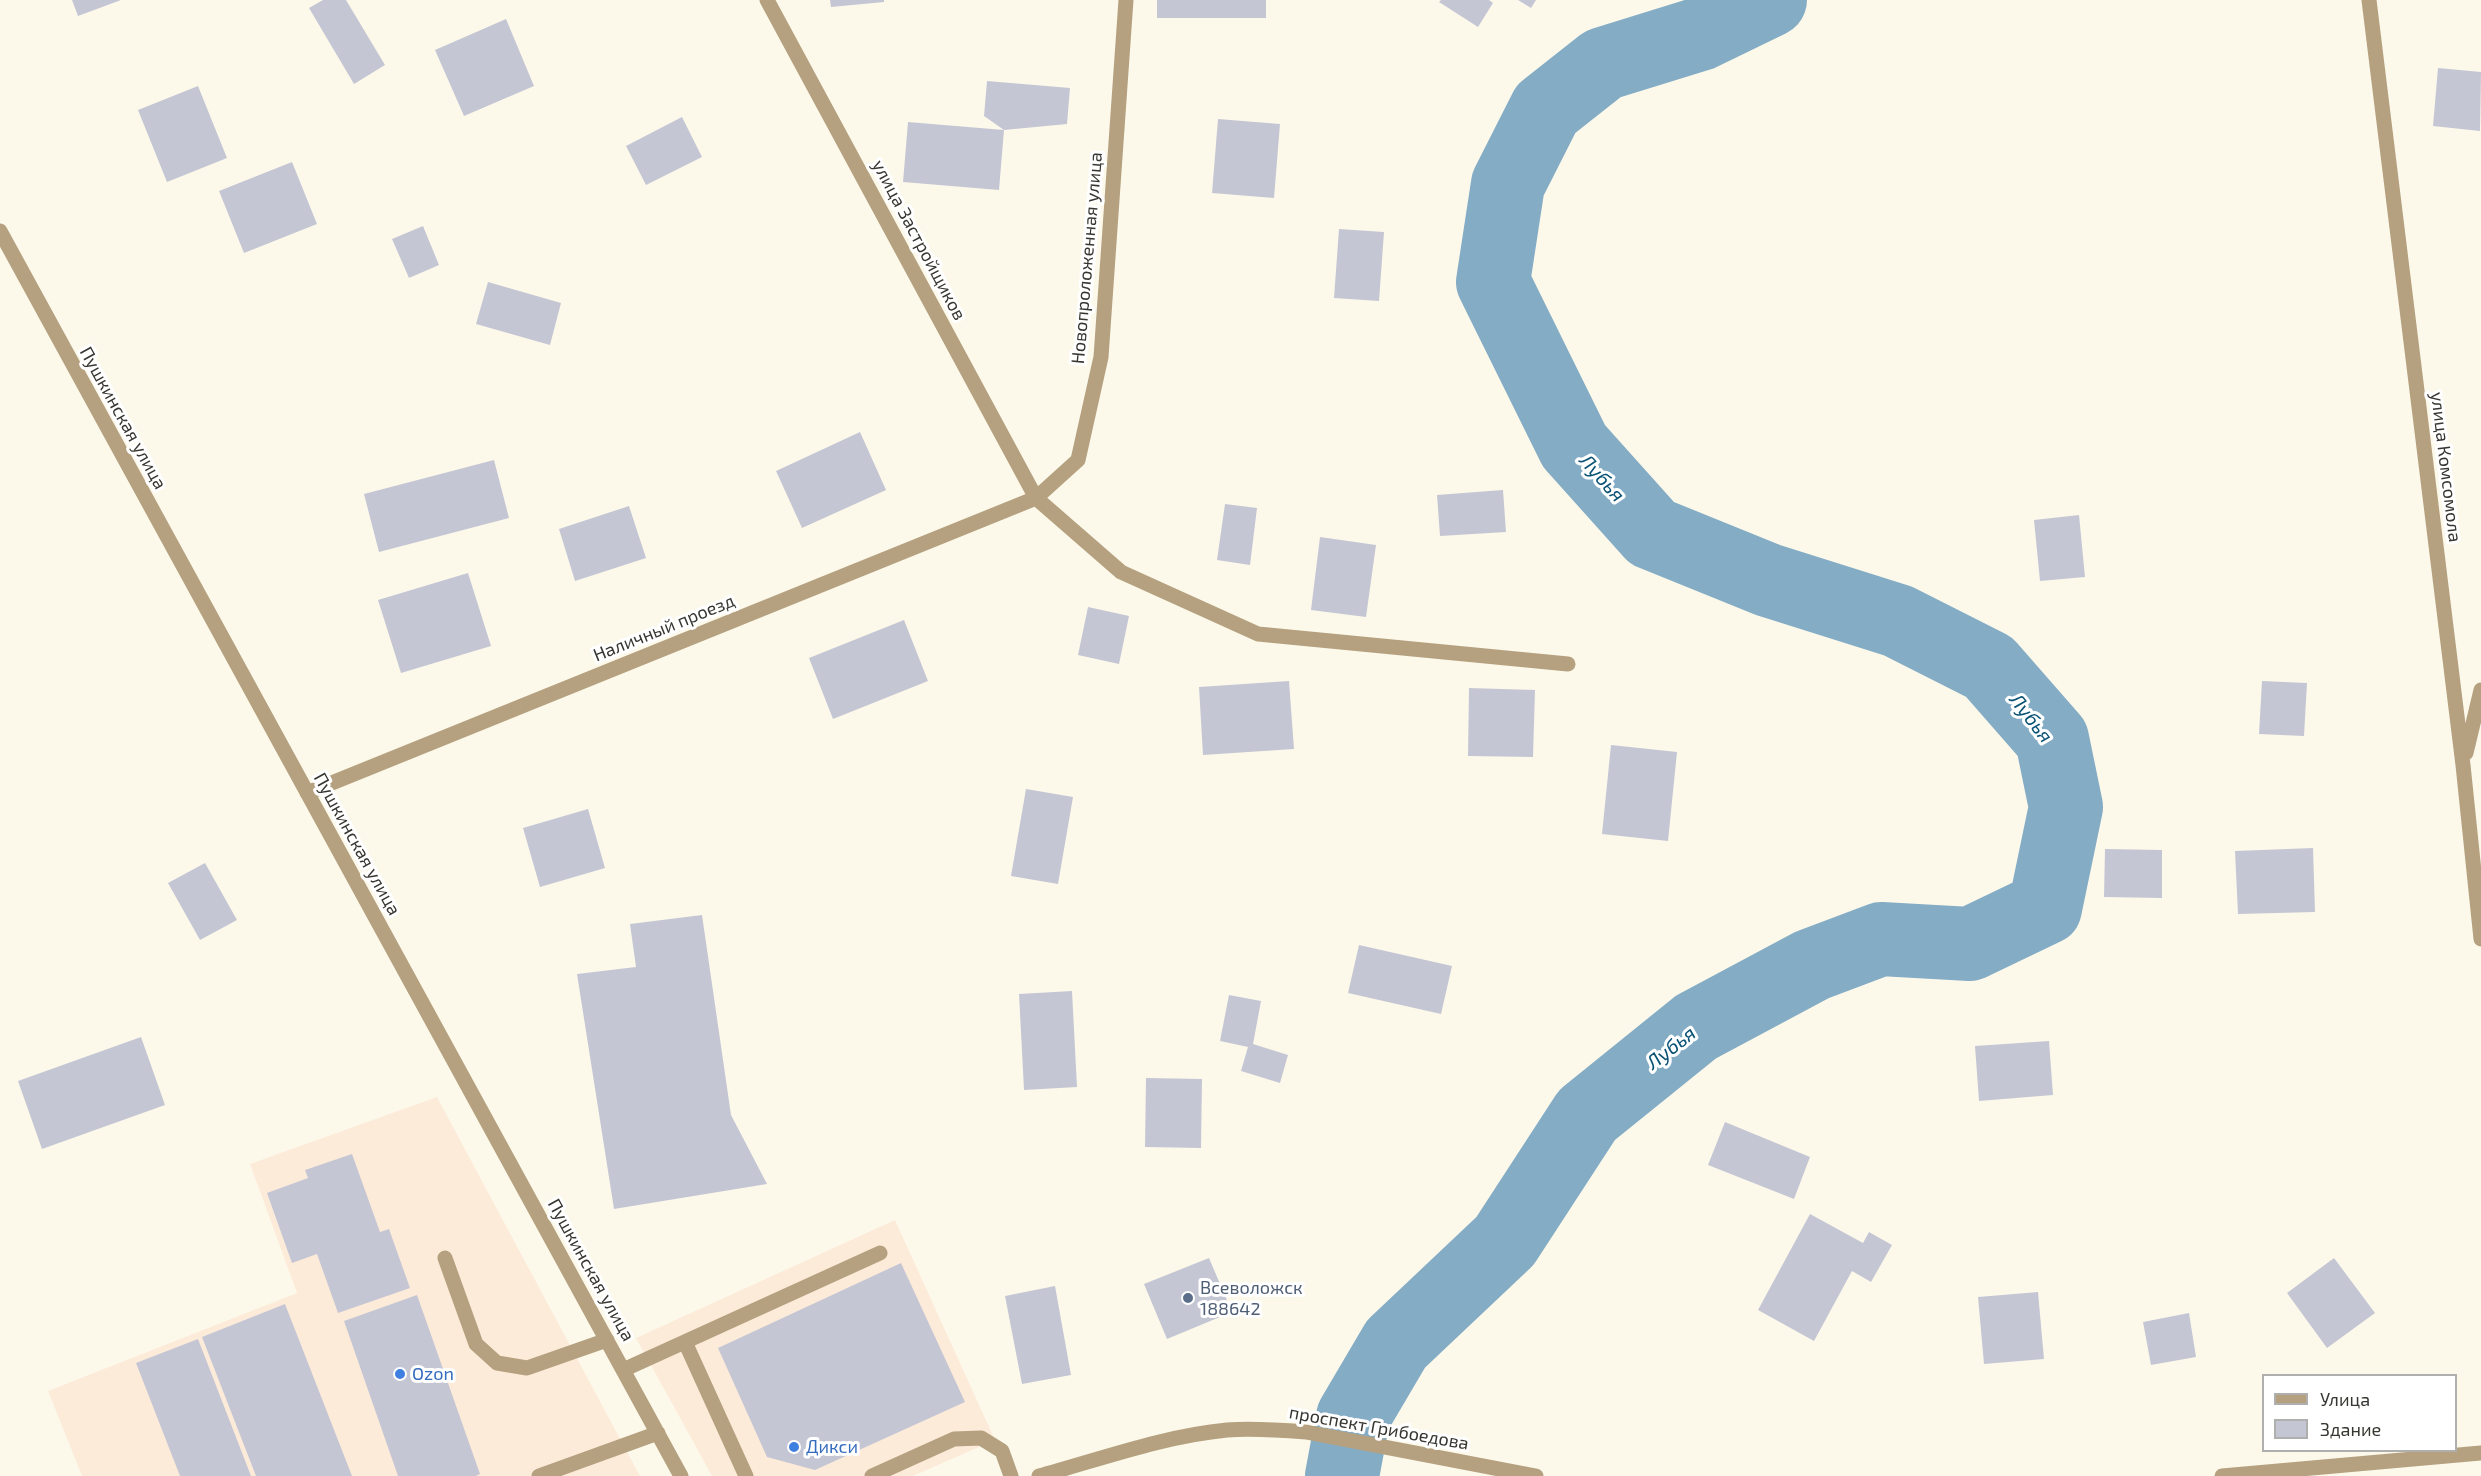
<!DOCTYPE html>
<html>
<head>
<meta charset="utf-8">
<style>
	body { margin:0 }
	#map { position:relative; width:2481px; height:1476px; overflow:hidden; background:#fcf9eb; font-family:"Exo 2",sans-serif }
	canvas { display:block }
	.legend { position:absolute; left:2262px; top:1374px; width:195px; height:78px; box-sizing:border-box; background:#fff; border:2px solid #afafad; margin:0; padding:8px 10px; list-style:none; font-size:18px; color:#373631 }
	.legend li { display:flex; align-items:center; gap:12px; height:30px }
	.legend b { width:30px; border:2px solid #afafad }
</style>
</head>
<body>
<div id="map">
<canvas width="2481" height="1476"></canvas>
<ul class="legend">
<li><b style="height:8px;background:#b5a17f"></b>Улица</li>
<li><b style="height:16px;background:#c5c6d4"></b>Здание</li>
</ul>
</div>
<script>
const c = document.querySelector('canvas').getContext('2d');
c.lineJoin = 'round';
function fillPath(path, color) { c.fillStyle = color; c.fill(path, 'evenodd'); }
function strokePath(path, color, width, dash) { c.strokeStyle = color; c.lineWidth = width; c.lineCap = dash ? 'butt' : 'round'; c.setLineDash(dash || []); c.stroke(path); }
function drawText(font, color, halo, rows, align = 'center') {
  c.font = font + ' "Exo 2",sans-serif'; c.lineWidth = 6; c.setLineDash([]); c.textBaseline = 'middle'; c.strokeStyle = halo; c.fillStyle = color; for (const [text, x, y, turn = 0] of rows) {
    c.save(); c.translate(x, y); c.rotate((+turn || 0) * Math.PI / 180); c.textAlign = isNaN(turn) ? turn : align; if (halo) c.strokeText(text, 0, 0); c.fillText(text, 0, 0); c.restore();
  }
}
fillPath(new Path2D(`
	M437 1097 640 1476H82L48 1391 297 1293 250 1164Z
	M895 1220 995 1440 913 1476H712L636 1338Z`), '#fdebda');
strokePath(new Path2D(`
	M1342 1476 1353 1417 1396 1344 1505 1241 1587 1115 1696 1027 1812 965 1881 939 1970 944 2045 908 2066 807 2052 739 1989 667 1898 621 1768 580 1652 533 1574 446 1493 282 1508 184 1546 109 1603 64 1700 34 1770 0`), '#84acc5', 74);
fillPath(new Path2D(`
	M72 0H121L78 16Z
	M323 0H346L385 65 354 84 309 8Z
	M830 0H884V2L831 7Z
	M1157 0H1266V18H1157Z
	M1441 0H1489L1493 3 1478 27 1439 2Z
	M1518 0H1536L1531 8Z
	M506 19 534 86 464 116 435 50Z
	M2438 68 2481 72 2480 131 2433 126Z
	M987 81 1070 88 1067 124 1004 130 984 116Z
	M198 86 227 158 167 182 138 110Z
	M682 117 702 157 646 185 626 146Z
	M1218 119 1280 124 1274 198 1212 193Z
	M908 122 1004 130 999 190 903 182Z
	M292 162 317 224 244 253 219 191Z
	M423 226 439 265 409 278 392 239Z
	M1339 229 1384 232 1379 301 1334 298Z
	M488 282 561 303 550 345 476 324Z
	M860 432 886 490 802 528 776 471Z
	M494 460 509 518 379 552 364 494Z
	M1503 490 1506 532 1440 536 1437 495Z
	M1225 504 1257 508 1250 565 1217 560Z
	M629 506 646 558 575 581 559 529Z
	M2079 515 2085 577 2040 581 2034 520Z
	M1320 537 1376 545 1366 617 1311 610Z
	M468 573 491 646 401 673 378 600Z
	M1088 607 1129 616 1119 664 1078 655Z
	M904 620 928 681 833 719 809 658Z
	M1289 681 1294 749 1203 755 1199 687Z
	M2262 681 2307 683 2304 736 2259 734Z
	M1469 688 1535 690 1533 757 1468 756Z
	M1611 745 1677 752 1668 841 1602 834Z
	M1026 789 1073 797 1058 884 1011 876Z
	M588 809 605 868 540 887 523 828Z
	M2313 848 2315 912 2238 914 2235 851Z
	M2105 849 2162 850V898L2104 897Z
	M205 863 237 920 200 940 168 883Z
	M702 915 731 1115 767 1184 614 1209 577 974 636 967 630 924Z
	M1359 945 1452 966 1441 1014 1348 993Z
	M1072 991 1077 1087 1024 1090 1019 994Z
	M1229 995 1261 1001 1253 1044 1288 1055 1280 1083 1241 1071 1248 1047 1220 1041Z
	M141 1037 165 1105 42 1149 18 1081Z
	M2049 1041 2053 1095 1979 1101 1975 1046Z
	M1146 1078 1202 1079 1201 1148 1145 1147Z
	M1725 1122 1810 1157 1794 1199 1708 1165Z
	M352 1154 380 1232 389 1229 410 1288 338 1313 317 1254 292 1263 267 1193 308 1178 305 1170Z
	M1810 1214 1863 1243 1869 1232 1892 1245 1871 1282 1852 1271 1814 1341 1758 1310Z
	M1209 1258 1232 1312 1167 1339 1144 1284Z
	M2334 1258 2375 1313 2327 1348 2287 1293Z
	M901 1263 965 1402 815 1470 767 1457 718 1348Z
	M1055 1286 1071 1375 1022 1384 1005 1296Z
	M2038 1292 2044 1359 1984 1364 1978 1297Z
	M417 1295 480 1474 476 1476H398L344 1321Z
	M285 1304 352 1476H256L202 1337Z
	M2189 1313 2196 1357 2151 1365 2143 1322Z
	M198 1339 251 1476H180L136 1363Z`), '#c5c6d4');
strokePath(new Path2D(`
	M767 0 1036 498 1121 572 1258 634 1568 664
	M2369 0 2463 765 2481 939
	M0 231 681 1476
	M2466 753 2481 690
	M307 793 1036 498 1078 460 1101 357 1126 0
	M445 1258 476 1344 497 1363 527 1368 607 1340
	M685 1342 746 1476
	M623 1370 880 1253
	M539 1476 658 1433
	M872 1476 954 1439 981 1438 1002 1451 1011 1476
	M1039 1476C1101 1459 1164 1436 1227 1430 1254 1428 1280 1430 1306 1432L1536 1476
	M2222 1476 2481 1453`), '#b5a17f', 15);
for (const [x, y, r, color] of [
	[1188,1298,6,"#5c6f8a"],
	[400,1374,6,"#3f7fe0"],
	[794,1447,6,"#3f7fe0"]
]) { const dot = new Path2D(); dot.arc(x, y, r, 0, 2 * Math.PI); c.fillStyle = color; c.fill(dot); strokePath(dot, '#fff', 2); }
drawText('18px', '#373631', '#fff', [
	["улица Застройщиков",919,240,62],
	["Новопроложенная улица",1087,258,-85],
	["Пушкинская улица",123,418,61],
	["улица Комсомола",2446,467,83],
	["Наличный проезд",664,628,-22],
	["Пушкинская улица",357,844,61],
	["Пушкинская улица",591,1270,61],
	["проспект Грибоедова",1379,1428,10]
]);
drawText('18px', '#4e5e75', '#fff', [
	["Всеволожск",1200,1288],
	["188642",1200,1309]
], 'left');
drawText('18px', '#366cbe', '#fff', [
	["Ozon",412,1374],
	["Дикси",806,1447]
], 'left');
drawText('italic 20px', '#095275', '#fff', [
	["Лубья",1602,478,48],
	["Лубья",2031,718,52],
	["Лубья",1671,1048,-38]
]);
</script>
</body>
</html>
